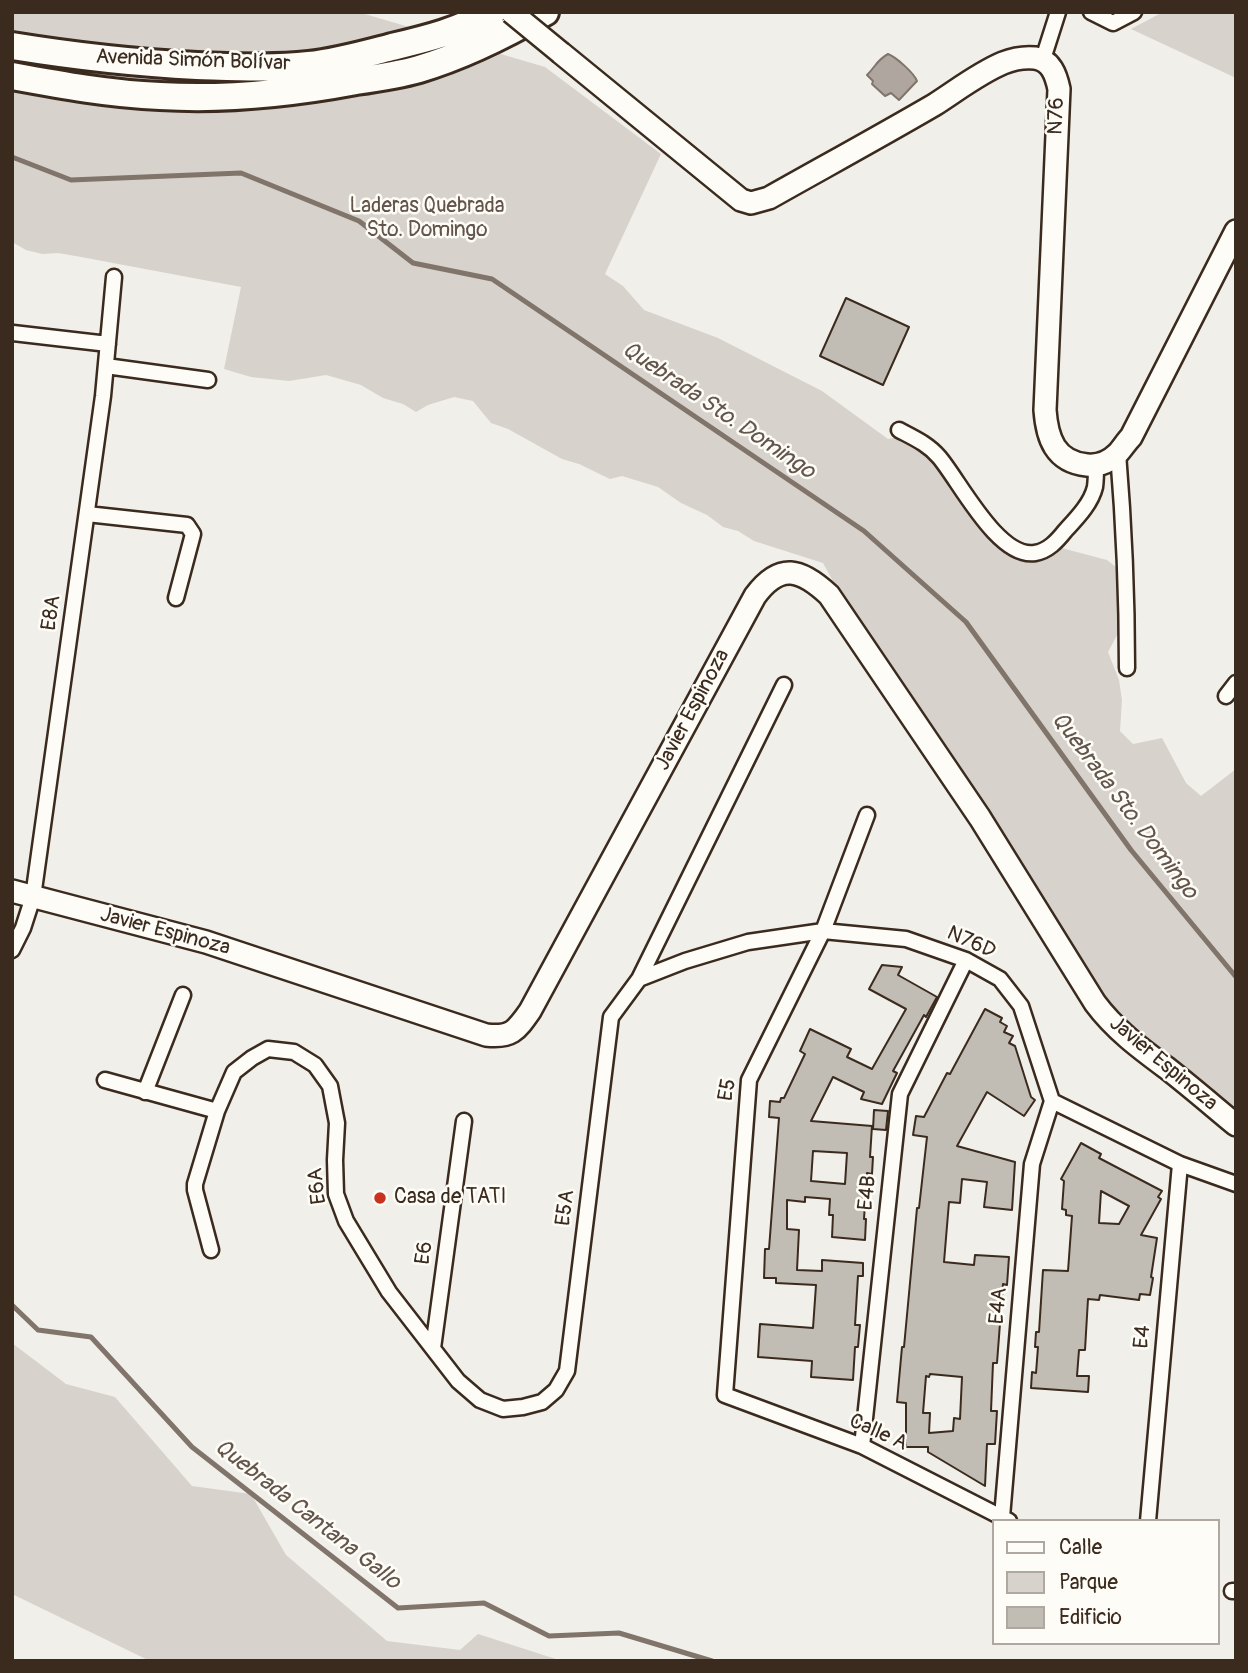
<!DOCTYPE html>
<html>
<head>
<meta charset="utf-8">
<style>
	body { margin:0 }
	#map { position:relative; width:1248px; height:1673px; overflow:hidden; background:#f1efea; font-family:Pangolin,sans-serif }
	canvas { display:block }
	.frame { position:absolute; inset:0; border:14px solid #3b2a1e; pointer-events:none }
	.legend { position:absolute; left:992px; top:1519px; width:228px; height:126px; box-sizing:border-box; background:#fdfcf7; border:2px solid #afa8a0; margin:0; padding:9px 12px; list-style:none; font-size:21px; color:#3b2a1e }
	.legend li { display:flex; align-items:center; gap:14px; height:35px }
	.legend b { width:35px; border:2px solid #afa8a0 }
</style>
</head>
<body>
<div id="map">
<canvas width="1248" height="1673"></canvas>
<div class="frame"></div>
<ul class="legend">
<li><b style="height:9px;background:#fdfcf7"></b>Calle</li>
<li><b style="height:19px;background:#d7d2cc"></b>Parque</li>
<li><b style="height:19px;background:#c1bcb4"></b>Edificio</li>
</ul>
</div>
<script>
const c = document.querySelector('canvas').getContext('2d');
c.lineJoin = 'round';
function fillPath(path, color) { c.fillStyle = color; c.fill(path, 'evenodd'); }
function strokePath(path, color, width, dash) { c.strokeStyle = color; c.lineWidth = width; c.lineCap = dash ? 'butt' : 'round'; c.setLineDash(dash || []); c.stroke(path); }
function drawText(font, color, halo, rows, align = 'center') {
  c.font = font + ' Pangolin,sans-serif'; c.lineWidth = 5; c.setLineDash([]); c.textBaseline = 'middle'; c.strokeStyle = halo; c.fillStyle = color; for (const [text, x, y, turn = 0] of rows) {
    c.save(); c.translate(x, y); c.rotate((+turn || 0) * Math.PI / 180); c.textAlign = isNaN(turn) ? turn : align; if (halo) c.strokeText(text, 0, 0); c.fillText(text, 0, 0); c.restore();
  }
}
fillPath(new Path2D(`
	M12 12H358L545 67 661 154 605 274 623 286 644 310 718 338 822 391 888 439 923 432 963 496 1020 554 1054 546 1107 560 1121 571 1123 624 1108 652 1119 680 1122 700 1120 731 1133 744 1162 738 1186 783 1201 796 1236 769V1111L1220 1097 1117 1016 988 813 835 585 823 563 754 541 738 531 723 527 707 515 681 503 658 487 622 476 610 479 579 464 562 459 508 429 491 423 473 401 454 397 428 405 416 412 403 404 383 398 361 385 326 375 289 381 251 377 224 369 241 287 81 257 58 253 42 254 26 250 12 242Z
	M1163 12H1236V78L1131 29Z
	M12 1343 66 1384 115 1397 192 1486 251 1494 286 1555 387 1641 460 1650 478 1634 562 1661H150L12 1594Z`), '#d7d2cc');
const water = new Path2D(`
	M888 54C896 57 914 73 917 81L899 100 891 93 885 96 872 84 873 81 867 75C876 66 877 60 888 54Z`);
fillPath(water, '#aea69f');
strokePath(water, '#80746b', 2);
strokePath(new Path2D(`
	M12 157 71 180 241 173 359 221 413 263 492 279 864 531 966 622 1131 850 1236 977
	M12 1305 38 1330 91 1337 192 1447 398 1608 484 1603 549 1636 619 1633 712 1661`), '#80746b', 5);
const building = new Path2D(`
	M846 298 909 327 883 385 820 356Z
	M882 965 902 967 898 975 937 997 926 1017 924 1015 893 1071 897 1073 882 1104 861 1099 864 1092 833 1077 811 1121 872 1126 870 1157H873L872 1174 867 1173 864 1219H866L865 1240 832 1237 833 1215H829L830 1199 805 1197V1202L787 1200V1229L799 1230 797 1270 822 1271V1260L863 1263V1276H858L855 1325H860L858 1347H855L853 1380 811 1377 812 1361 758 1357 760 1324 813 1328 816 1285 776 1283V1278H764L765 1249H769L779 1118 769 1117 770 1101 780 1102 781 1098H784L805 1054 800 1051 810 1029 851 1049 847 1057 872 1069 906 1009 869 989ZM813 1151 847 1153 845 1184 811 1181Z
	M985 1009 1002 1018 1000 1022 1007 1026 1004 1032 1013 1036 1009 1043 1015 1046 1031 1097 1035 1100 1024 1116 987 1092 957 1146 1015 1162 1012 1210 984 1207 987 1182 962 1179 960 1203 949 1202 944 1262 974 1265 975 1255 1009 1257 1007 1285 1003 1284 997 1363H993L991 1411H997L995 1444H987L985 1486 928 1452V1447H906V1403L897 1402 902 1347H904L917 1208H919L927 1137 913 1135 916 1116 924 1117 947 1073 950 1074ZM930 1374 962 1377 960 1419 954 1418 953 1431 929 1433 930 1413H923L926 1376 929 1377Z
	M874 1110 888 1111 886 1130 873 1129Z
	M1081 1143 1101 1154 1099 1158 1162 1191 1158 1197 1161 1199 1141 1235 1157 1238 1151 1277 1153 1278 1150 1295 1140 1294 1139 1300 1100 1295 1099 1300 1088 1299 1085 1350H1079L1077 1376H1089L1088 1392 1031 1388 1032 1372 1036 1373 1038 1347H1035L1036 1332H1039L1043 1270 1068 1271 1072 1216 1066 1215V1210L1062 1209 1064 1181 1061 1179ZM1101 1191 1129 1206 1119 1224 1099 1223Z`);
fillPath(building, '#c1bcb4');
strokePath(building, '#3b2a1e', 2);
const street = new Path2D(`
	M1091 12 1113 23 1134 12
	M1043 59 1058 12
	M13 333 108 344
	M106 366 208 380
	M899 430C914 438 928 444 939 457 959 480 998 559 1035 553 1048 551 1057 541 1065 531 1076 519 1091 504 1095 487 1096 480 1096 472 1096 465
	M1118 453C1124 525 1127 596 1127 668
	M87 514 187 525 193 534 176 598
	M1226 696 1236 683
	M867 815 823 931 749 1080 725 1395 862 1446 1009 1521
	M12 950 23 928 33 897 103 396 114 277
	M639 979 685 961 748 942 823 931 906 939 966 960 1000 979 1021 1006 1052 1101 1180 1164 1236 1184
	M105 1080 217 1111
	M145 1092 183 995
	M211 1250 195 1190V1184L217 1111 234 1072 252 1058 268 1049 294 1052 315 1065 330 1086 337 1123 335 1160 336 1194 346 1221 389 1292 458 1381 480 1400 503 1409 523 1407 542 1402 556 1390 567 1371 611 1017 639 979 784 685
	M433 1348 464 1121
	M862 1446 900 1094 966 960
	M1002 1517 1032 1164 1052 1101
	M1148 1521 1180 1164
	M1232 1591H1236`);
const secondary = new Path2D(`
	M561 53 741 200 751 203 769 198C824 167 879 137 934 105 956 91 979 73 1003 63 1013 59 1025 57 1035 58 1051 60 1056 75 1059 89L1045 410C1047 438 1055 462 1087 465 1099 466 1109 462 1117 454 1122 449 1126 442 1131 437L1236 231
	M12 891 206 942 486 1035C511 1038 516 1031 530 1011L755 596C780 562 801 569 829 595L980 818 1095 1003C1115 1030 1141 1049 1168 1069 1191 1087 1213 1106 1236 1125`);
const highway = new Path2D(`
	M12 46C74 56 135 63 197 66 234 67 272 69 309 65 337 62 365 54 392 47 426 39 462 30 492 12
	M12 76C61 85 110 94 160 96 225 100 292 93 356 81 377 78 398 75 419 69 463 56 505 35 545 12`);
strokePath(street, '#3b2a1e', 19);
strokePath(secondary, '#3b2a1e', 26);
strokePath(highway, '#3b2a1e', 32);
strokePath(street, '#fdfcf7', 14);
strokePath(secondary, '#fdfcf7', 21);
strokePath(highway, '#fdfcf7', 26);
const secondaryBridge = new Path2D(`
	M511 12 561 53`);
strokePath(secondaryBridge, '#3b2a1e', 26, []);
strokePath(secondaryBridge, '#fdfcf7', 21);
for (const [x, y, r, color] of [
	[380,1198,7,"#c8321e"]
]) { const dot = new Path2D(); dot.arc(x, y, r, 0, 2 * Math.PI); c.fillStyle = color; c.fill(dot); strokePath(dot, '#fdfcf7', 2.5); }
drawText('21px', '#3b2a1e', '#fdfcf7', [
	["Avenida Simón Bolívar",193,61,2],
	["N76",1057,116,-88],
	["E8A",52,613,-82],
	["Javier Espinoza",693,710,-62],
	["Javier Espinoza",165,932,15],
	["N76D",971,943,24],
	["Javier Espinoza",1163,1064,40],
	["E5",728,1090,-81],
	["E6A",318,1186,-97],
	["E4B",868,1193,-84],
	["E5A",566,1208,-83],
	["E6",425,1253,-82],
	["E4A",999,1306,-85],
	["E4",1143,1337,-85],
	["Calle A",878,1433,24]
]);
drawText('21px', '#62544a', '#fdfcf7', [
	["Laderas Quebrada",427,207],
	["Sto. Domingo",427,231]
]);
drawText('21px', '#3b2a1e', '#fdfcf7', [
	["Casa de TATI",394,1198]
], 'left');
drawText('italic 23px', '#63554b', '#fdfcf7', [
	["Quebrada Sto. Domingo",718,411,34],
	["Quebrada Sto. Domingo",1124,806,53],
	["Quebrada Cantana Gallo",307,1515,38]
]);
</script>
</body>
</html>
